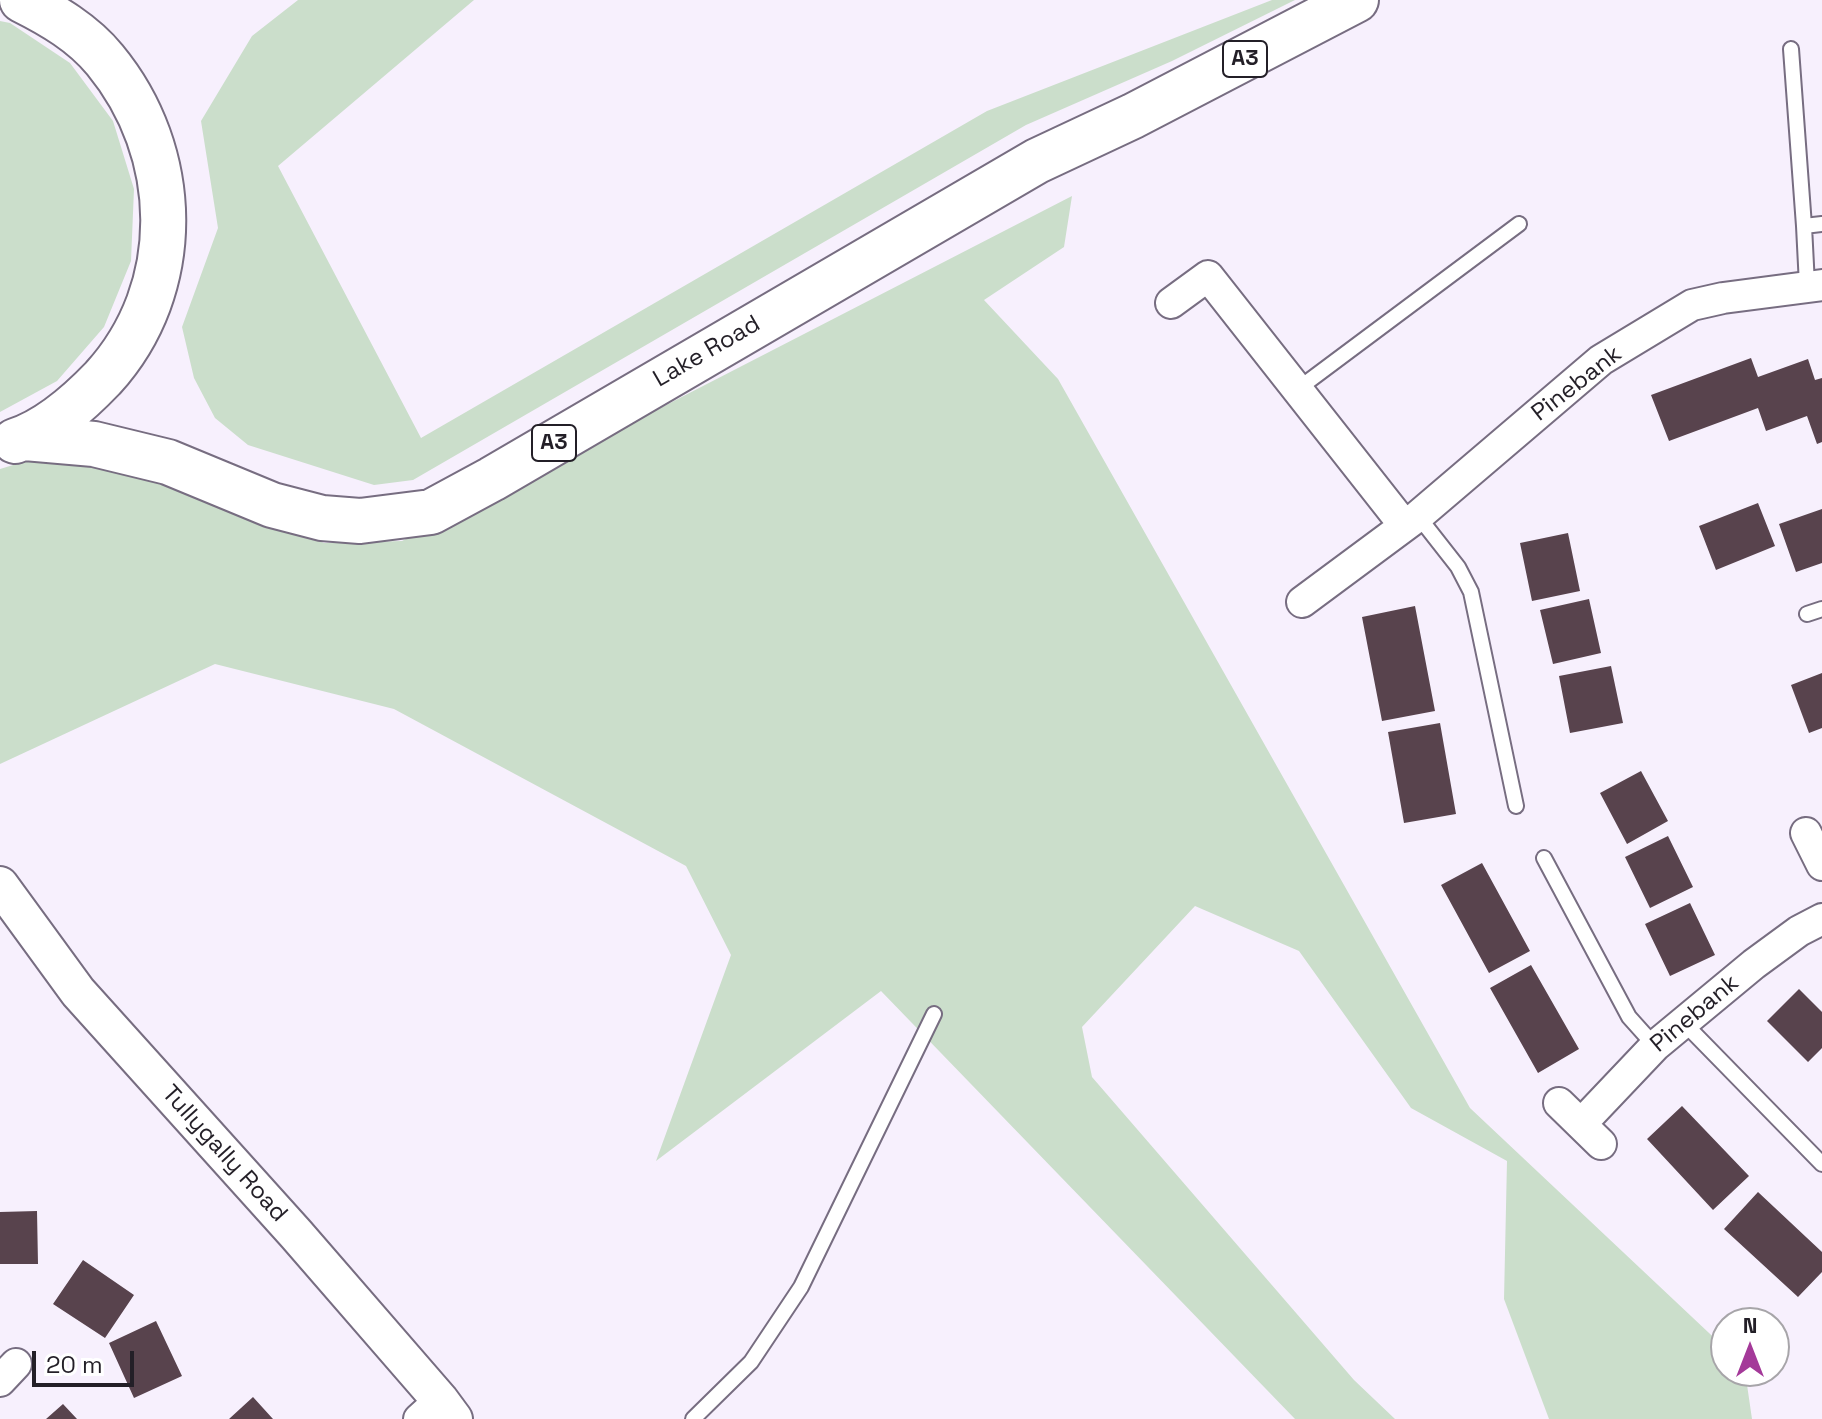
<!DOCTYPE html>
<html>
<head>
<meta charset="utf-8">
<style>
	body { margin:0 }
	#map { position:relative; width:1822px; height:1419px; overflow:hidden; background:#f7f0fd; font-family:"Space Grotesk",sans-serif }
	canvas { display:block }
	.north { position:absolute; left:1710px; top:1307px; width:80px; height:80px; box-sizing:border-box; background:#fff; border:2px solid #a7a5a9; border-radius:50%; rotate:0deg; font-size:22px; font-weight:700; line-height:32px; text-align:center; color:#231f27 }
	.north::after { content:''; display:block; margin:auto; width:28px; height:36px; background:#a43999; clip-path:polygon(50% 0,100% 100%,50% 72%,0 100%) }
	.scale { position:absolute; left:32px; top:1351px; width:102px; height:36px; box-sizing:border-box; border:4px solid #231f27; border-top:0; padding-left:10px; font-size:24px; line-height:28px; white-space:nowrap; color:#231f27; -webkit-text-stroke:6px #fff; paint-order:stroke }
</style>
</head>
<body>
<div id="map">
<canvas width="1822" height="1419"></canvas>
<div class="north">N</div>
<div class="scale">20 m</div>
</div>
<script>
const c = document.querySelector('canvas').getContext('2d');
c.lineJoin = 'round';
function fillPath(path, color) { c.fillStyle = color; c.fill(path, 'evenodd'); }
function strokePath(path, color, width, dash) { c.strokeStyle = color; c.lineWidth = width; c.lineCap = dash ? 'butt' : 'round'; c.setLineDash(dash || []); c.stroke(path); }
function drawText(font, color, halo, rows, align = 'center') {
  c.font = font + ' "Space Grotesk",sans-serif'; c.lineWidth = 8; c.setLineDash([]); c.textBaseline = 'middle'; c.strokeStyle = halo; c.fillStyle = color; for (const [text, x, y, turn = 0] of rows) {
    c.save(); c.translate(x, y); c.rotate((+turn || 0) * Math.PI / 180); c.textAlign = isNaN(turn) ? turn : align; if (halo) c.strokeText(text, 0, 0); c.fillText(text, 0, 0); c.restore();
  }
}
fillPath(new Path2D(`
	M298 0H474L278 166 421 438 987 111 1272 0H1295L1172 61 1026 125 413 480 374 485 248 445 215 418 194 378 182 327 218 228 201 121 252 36Z
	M0 21 10 23 70 63 113 121 134 189 131 261 104 327 57 381 0 412Z
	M1072 196 1064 247 984 300 1058 379 1470 1108 1726 1349V1371H1745L1752 1419H1549L1504 1299 1507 1161 1411 1108 1299 951 1195 906 1082 1027 1092 1077 1354 1380 1395 1419H1295L881 991 656 1161 731 955 686 866 394 709 215 664 0 764V469L43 456 156 478 324 543 402 541Z`), '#cbdecb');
fillPath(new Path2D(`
	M1751 358 1758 377 1808 359 1815 380 1822 378V442L1817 444 1807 416 1766 431 1758 408 1669 441 1651 395Z
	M1758 503 1775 546 1716 570 1699 526Z
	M1822 509V563L1796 572 1779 524Z
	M1568 533 1580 591 1532 601 1520 543Z
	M1589 599 1601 653 1553 664 1540 610Z
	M1415 606 1435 711 1382 721 1362 617Z
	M1611 666 1623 723 1570 733 1559 676Z
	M1822 673V728L1809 733 1791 685Z
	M1440 723 1456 814 1404 823 1388 732Z
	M1641 771 1668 821 1627 844 1600 793Z
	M1668 836 1693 887 1650 908 1625 857Z
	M1482 863 1530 951 1489 973 1441 885Z
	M1690 903 1715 955 1670 976 1645 924Z
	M1531 965 1579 1049 1538 1073 1490 988Z
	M1799 989 1822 1012V1048L1808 1062 1767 1021Z
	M1682 1106 1749 1176 1713 1210 1647 1139Z
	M1758 1192 1822 1252V1272L1798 1297 1724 1229Z
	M37 1211 38 1264H0V1212Z
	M83 1260 134 1295 105 1338 53 1304Z
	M156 1321 182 1376 134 1398 109 1343Z
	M253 1397 273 1419H229Z
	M63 1404 77 1419H46Z`), '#58434d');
const service = new Path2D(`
	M1791 49 1804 226
	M1807 285 1804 226 1822 224
	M1298 389 1519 224
	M1418 516 1458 567 1471 592 1516 806
	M1807 614 1822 609
	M1544 858 1629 1017 1655 1046
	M1683 1022 1822 1164
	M693 1419 751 1362 801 1287 934 1014`);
const minor = new Path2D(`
	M1171 303 1208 276 1404 525
	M1302 602 1418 516 1601 360 1692 305 1723 298 1822 285
	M1806 833 1822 865
	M1559 1103 1601 1144
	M1581 1124 1655 1046 1754 964 1799 931 1822 919
	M0 1381 16 1364
	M419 1419 440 1400`);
const tertiary = new Path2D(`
	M0 885 78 992 296 1234 440 1400 454 1419`);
const trunk = new Path2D(`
	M25 438 94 444 168 462 272 505 322 518 360 521 431 512 492 479 1037 161 1133 116 1356 0
	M15 441C49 430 79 403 103 378 185 288 181 152 105 60 83 33 52 15 22 0`);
strokePath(service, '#776d81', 18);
strokePath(minor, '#776d81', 34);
strokePath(tertiary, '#776d81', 40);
strokePath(trunk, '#776d81', 48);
strokePath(service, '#fff', 14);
strokePath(minor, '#fff', 30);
strokePath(tertiary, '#fff', 36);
strokePath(trunk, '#fff', 44);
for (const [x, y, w] of [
	[1245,59,44],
	[554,443,44]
]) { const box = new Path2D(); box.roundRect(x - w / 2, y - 18, w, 36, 6); c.fillStyle = '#fff'; c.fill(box); strokePath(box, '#231f27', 2); }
drawText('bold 22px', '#231f27', null, [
	["A3",1245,59],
	["A3",554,443]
]);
drawText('24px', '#231f27', '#fff', [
	["Lake Road",707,352,-30],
	["Pinebank",1577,384,-38],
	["Pinebank",1695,1014,-40],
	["Tullygally Road",224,1154,48]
]);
</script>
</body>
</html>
